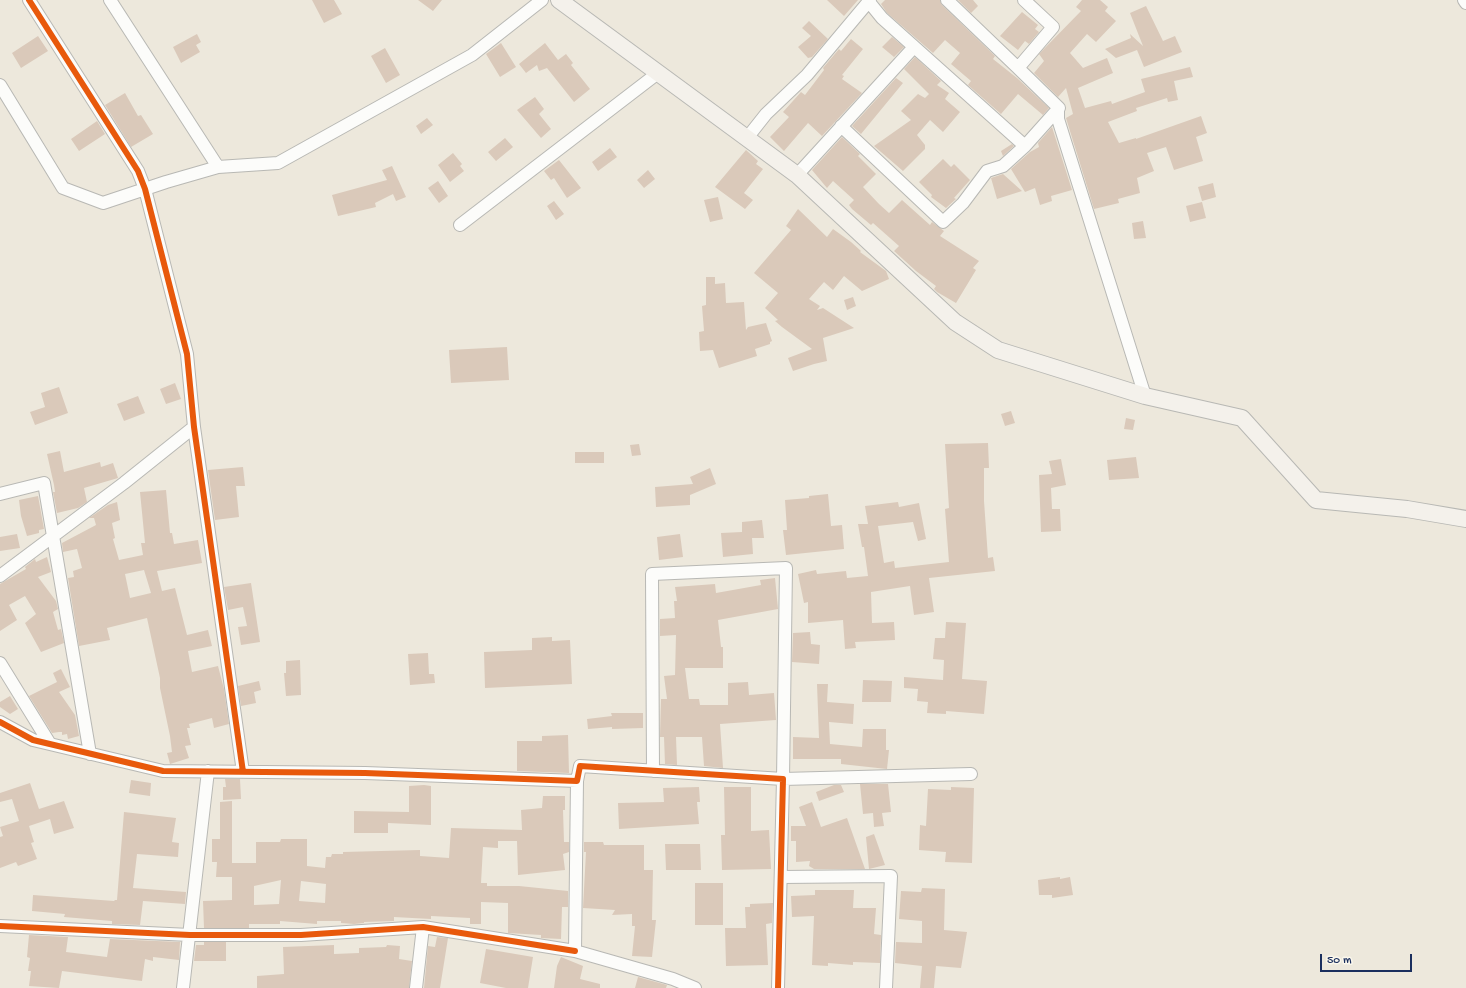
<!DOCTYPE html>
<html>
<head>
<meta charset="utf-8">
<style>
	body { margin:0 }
	#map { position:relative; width:1466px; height:988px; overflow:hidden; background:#ede8dc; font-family:"Gochi Hand",sans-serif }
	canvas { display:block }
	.scale { position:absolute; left:1320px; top:954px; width:92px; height:18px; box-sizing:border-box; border:2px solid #1b2f5e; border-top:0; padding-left:5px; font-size:12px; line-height:14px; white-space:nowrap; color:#1b2f5e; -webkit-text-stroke:3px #fbf7ec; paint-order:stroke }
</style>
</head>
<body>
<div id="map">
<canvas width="1466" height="988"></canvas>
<div class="scale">50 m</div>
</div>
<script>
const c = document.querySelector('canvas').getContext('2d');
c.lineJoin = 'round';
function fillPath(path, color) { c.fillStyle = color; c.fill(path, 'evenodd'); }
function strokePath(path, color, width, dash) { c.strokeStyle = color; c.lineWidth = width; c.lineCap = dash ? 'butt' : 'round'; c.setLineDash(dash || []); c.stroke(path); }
fillPath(new Path2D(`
	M312 0H334L342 14 324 23Z
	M418 0H442L433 11Z
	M827 0H858L844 16Z
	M885 0H940L942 5 995 56 993 59 1017 78 1049 108 1043 115 1018 94 1001 114 968 85 971 81 951 64 960 53 945 40 933 53 887 13 881 4Z
	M958 0H973L978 6 971 13Z
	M1082 0H1100L1108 7 1105 11 1116 21 1096 42 1087 34 1070 53 1083 68 1107 58 1113 73 1078 88 1085 108 1111 101 1112 104 1145 92 1141 79 1190 67 1193 77 1174 81 1178 100 1168 102 1167 98 1136 108 1137 111 1108 122 1119 143 1136 138V139L1201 116 1207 133 1196 137 1203 161 1174 170 1166 147 1147 153 1154 171 1137 178 1140 193 1118 199 1119 203 1094 209 1066 118 1073 114 1066 88 1058 97 1034 73 1044 61 1039 54 1081 11 1076 7Z
	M1146 6 1163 41 1175 36 1182 52 1144 67 1137 50 1116 58 1105 49 1131 38 1130 34 1143 46 1130 13Z
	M1022 12 1038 25 1035 29 1039 32 1029 44 1025 41 1018 50 1000 36Z
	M809 21 828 39 812 57 808 58 798 47 811 36 802 28Z
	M197 34 201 42 196 45 200 52 181 63 173 47Z
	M38 36 48 51 21 68 12 53Z
	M892 37 904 47 894 57 882 47Z
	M851 39 863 49 842 75 844 76 842 79 862 93 822 136 808 123 784 151 770 137 789 117 783 112 801 92 805 95 824 70 823 68 839 49 841 51Z
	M501 43 516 67 500 77 486 54Z
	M545 43 558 60 566 54 573 63 571 65 590 89 574 102 547 68 539 71 537 65 526 73 519 64Z
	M385 48 400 75 386 83 371 56Z
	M915 57 941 81 937 85 949 93 945 99 960 112 943 132 930 120 917 135 925 145V149L903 171 874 146 911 120 901 111 918 94 925 98 929 94 904 69Z
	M896 78 903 83 861 134 852 126Z
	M125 93 138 116 141 115 153 134 131 147 105 105Z
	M535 97 544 109 539 114 551 129 541 138 517 110Z
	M427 118 433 125 421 134 416 126Z
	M97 121 105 134 79 151 71 139Z
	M1052 127 1072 190 1051 196 1052 201 1040 205 1035 188 1025 192 1011 169 1030 152 1039 147 1038 143Z
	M842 137 860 154 858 156 876 174 863 187 879 204 889 213 902 200 930 225 932 222 944 231 940 236 979 261 973 268 976 270 956 303 937 292 934 289 936 286 916 271 894 251 899 246 873 223 871 225 852 209 849 205 854 200 833 181 827 188 812 170Z
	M505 138 513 147 496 161 488 152Z
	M1012 144 1014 146 1003 156 1001 151Z
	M610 148 617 157 598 171 592 162Z
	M746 150 758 161 756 164 763 169 744 193 753 200 745 209 715 187Z
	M453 153 462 164 460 166 464 171 450 182 438 165Z
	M943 159 951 167 954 164 970 180 954 198 956 199 946 208 931 197 932 195 919 182Z
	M559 160 581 188 567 198 554 178 551 180 544 171Z
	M392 166 406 197 396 201 393 194 375 203 376 207 338 216 332 195 387 180 382 170Z
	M648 170 655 179 644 188 637 180Z
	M1003 174 1022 191 997 199 991 178Z
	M438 181 448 196 439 203 428 188Z
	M1213 183 1216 197 1202 201 1198 187Z
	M718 197 723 219 710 222 704 200Z
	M554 201 564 214 556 220 547 206Z
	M1202 202 1206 218 1190 222 1186 206Z
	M798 209 827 237 833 229 851 242 861 251 860 252 886 271 889 279 862 291 844 276 833 290 824 282 809 299 820 306 817 310 823 308 854 328 823 338 827 361 814 364 793 371 788 358 812 349 782 327 775 321 778 320 765 308 778 293 754 273 791 230 786 226Z
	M1143 221 1146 238 1134 239 1132 223Z
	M706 277H715V284L725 283 726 303 744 302 746 330 748 327 766 323 772 341 770 342V344L755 349 757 356 719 368 713 350 700 351 699 332 704 331 702 306 706 305Z
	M853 297 856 306 847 310 844 300Z
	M507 347 509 380 451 383 449 350Z
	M175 383 181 399 166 404 160 389Z
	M59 387 68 413 35 425 30 412 45 407 41 393Z
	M138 396 145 413 124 421 117 404Z
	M1011 411 1015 423 1005 426 1001 414Z
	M1126 418 1135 420 1133 430 1124 429Z
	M988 443 989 468H984V501L988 558 993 557 995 571 929 578 934 612 914 615 910 586 871 592 872 623 894 622 895 640 855 642 856 648 845 649 843 620 808 623V602L804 603 798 574 816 570 817 574 846 571 847 578 868 576 864 547H862L858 524H868L865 506 898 502 899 507 919 503 926 539 918 541 913 522 878 526 884 563 894 561 895 568 949 562 945 509 949 508 945 444Z
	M639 444 641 455 632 456 630 445Z
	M60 451 64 472 100 462 101 467 113 463 118 478 84 488 87 502 78 508 57 513 53 492H55L54 485 47 454Z
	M575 452H604V463H575Z
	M1136 457 1139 478 1109 480 1107 460Z
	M1061 459 1066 485 1051 488 1052 509H1060L1061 531 1041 532 1039 475 1052 474 1049 461Z
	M243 467 245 486H236L239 517 215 520 208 470Z
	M710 468 716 484 690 495V505L656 507 655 487 693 484 690 477Z
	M166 490 170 533H172L174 544 198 540 202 563 157 571 162 591 175 588 187 635 208 630 212 646 188 651 192 672 218 666 224 689 229 724 214 728 212 718 189 724 190 728H187L191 745 185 746 189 758 170 764 167 753 172 752 170 736 160 688V678L147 618 107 628 110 640 79 646 68 578 74 577 73 571 82 568 77 549 63 552 62 543 96 525 94 518H89L108 505 117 502 120 520 112 523 115 538 113 539 119 560 143 555 141 543H145L140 492ZM144 570 151 593 130 598 125 574Z
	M828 494 831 526 842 525 844 549 786 555 783 530H787L785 500 809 498V496Z
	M38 496 44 529 39 530V533L27 536 21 516 19 500Z
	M762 520 764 538H752L753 554 723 557 721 533 742 532V522Z
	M17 534 20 548 0 551V537Z
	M680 534 683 557 659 560 657 537Z
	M47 557 51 572 38 577 56 601 58 609 53 612 58 630 61 629 64 643 41 652 25 623 36 614 25 596 9 605 17 620 0 631V584L26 569 25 567 35 559 36 562Z
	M775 578 778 609 718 620 721 647H723V668H685L689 699H699L700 705H728V683L748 682 749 695 774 693 776 720 720 724 723 768 704 766 702 737H676L677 765 665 764 664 737H660L661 699H667L664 676 675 675 676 635 660 636V619L675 618 674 601H677L675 587 715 584 716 593 761 585 760 580Z
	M251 583 260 642 241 645 238 627 247 626 243 607 228 610 224 587Z
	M946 622 966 623 962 679 987 681 984 714 946 711V714L927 713 928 702 917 701 918 689 904 688V677L943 680 944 660 933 659 935 638H945Z
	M810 632 811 644 820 645 819 664 792 662 793 633Z
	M552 637V641L570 640 572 684 485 688 484 652 532 650V638Z
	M428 653 429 674H434L435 683 410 685 408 654Z
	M300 660 301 695 286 696 284 673H286V661Z
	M61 669 70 687 59 692 75 715 79 736 68 739 67 734 62 735V732H59L52 733 29 696 57 682 53 673Z
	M863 680 892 681 891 702H862Z
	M259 681 261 690 254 692 256 703 241 706 238 686Z
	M817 684H828L827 702 854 704 853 724 829 722 830 744 862 747 863 729H886V750H889L887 769 841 764V759H793V737L819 738Z
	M10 696 18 709 10 714 0 707V702Z
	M611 713H643V728L612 729V727L588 729 587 719 612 716Z
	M568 735 569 773 517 771V741H542V736Z
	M225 779H240L241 799 223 800V787H226Z
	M131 780 151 783 150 796 129 793Z
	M30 783 39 809 64 801 74 828 54 834 50 819 29 826 34 842 31 843 37 859 18 866 16 862 0 868V837L3 836 0 827 19 821 12 799 0 802V793Z
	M860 784H888L891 812 882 813 884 826 874 827 873 813 863 814Z
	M424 785 431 786V825L388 823V833H354V811L409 812V786Z
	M834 785H841L844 792 819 801 816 792Z
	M699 787 700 802H697L699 824 619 829 618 803 664 802 663 788Z
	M724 787H751V831L769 830 771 869 722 870 721 835H725Z
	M951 787 974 788 972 863 945 862 946 852 919 850 920 825 926 826 928 789 951 790Z
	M543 796H565V810H563L564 842H569V852L563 854 565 870 518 875 517 841H498V848L483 847 481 883H487V886H519L568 891V907H562L561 939 541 938V935L508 933V903L481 902V924H470V918L431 916V919L394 917V921L364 922V923L354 924 341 923V921H317V924L280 921V924H249V928H204L203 901 232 900V877H216L217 862H212V839H220V802L232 801V863H256V842H280L281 839H307V866L325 868 326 857H331L332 854H343V852L420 850V856L449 858 451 828 522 830 521 810 542 808ZM281 880 279 904 254 905V886ZM301 881 326 884 325 903 299 901Z
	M812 802 821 827 847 818 865 869H814L809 866 810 861 796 862V841H791V826H806L799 807Z
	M124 812 176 818 172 842 179 843 178 857 137 854 133 888 186 892 185 904 143 901 140 925 112 924V921L64 917 65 914 32 911 33 895 114 901 115 900H117Z
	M874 834 885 865 869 869 866 837Z
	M584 842H603L604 845H644V870H653L652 920H656L652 957 632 956 635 926H632V914L612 915 615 910 583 908 586 852H584Z
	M665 844H700L701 870H666Z
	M1060 877V879L1070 877 1073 895 1052 898V895H1039L1038 880Z
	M695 883H723V925H695Z
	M922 888 945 889 944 930 967 932 961 968 936 966 934 988H920L922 966 895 963 896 942 922 943V921L899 919 901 891 921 892Z
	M815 890H854L853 908H876L874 934 881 935 880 963 853 962V965L828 963V966L812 965 814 916 792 917 791 896 815 895Z
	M773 903 772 923 766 924 768 965 726 966 725 928H746L745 907H750V904Z
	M29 935 68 937 66 952 107 957 110 939 180 942 179 960 153 957V961L145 959 142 981 62 971 59 988 29 986 31 971H28L30 958 27 957Z
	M437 937 448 938 440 988H424L428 946 435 947Z
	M204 942H226V961H194L196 945H204Z
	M334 945V954L359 953V948L386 947 387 945 400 946 399 959 412 961 409 988H257V976L284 974 283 947Z
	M486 949 533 957 528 988H506L480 983Z
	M561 957 583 966 580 979 600 984V988H554L557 966Z
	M638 977 667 985 666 988H635Z`), '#dac9ba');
const minor = new Path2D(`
	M29 0 138 171 145 189 187 354 194 427 243 772
	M110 0 218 167
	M947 0 1018 68
	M1464 0 1466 3
	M869 2 882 18 1025 146
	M0 85 63 188 103 203 166 182 218 167 278 163 472 55 542 0
	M1058 110V119L1145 396
	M841 126 943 222 963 203 987 171 1003 166 1025 146 1059 108 1018 68 1053 27 1024 0
	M747 138 766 114 807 75 870 0
	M797 175 914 47
	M460 225 658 73
	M0 494 44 483 90 754
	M0 576 124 483 194 427
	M0 663 50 744
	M0 722 33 740 163 771 365 773 577 781 580 766 783 779 778 988
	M653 771 652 574 786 568 783 779 971 774
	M577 781 575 951 673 979 695 988
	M781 877 891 876 886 988
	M0 926 190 935H301L423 927 575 951
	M183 988 208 771
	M416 988 423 927`);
const secondary = new Path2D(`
	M559 0 797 175 955 322 998 350 1145 396 1242 418 1316 500 1407 509 1466 519`);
strokePath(minor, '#b8b8b4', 14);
strokePath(secondary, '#b8b8b4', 18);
strokePath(minor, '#fcfcfa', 12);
strokePath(secondary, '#f4f1eb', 16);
strokePath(new Path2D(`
	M29 0 138 171 145 189 187 354 194 427 243 772
	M0 722 33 740 163 771 365 773 577 781 580 766 783 779 778 988
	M0 926 190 935H301L423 927 575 951`), '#e8590c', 6);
</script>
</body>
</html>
